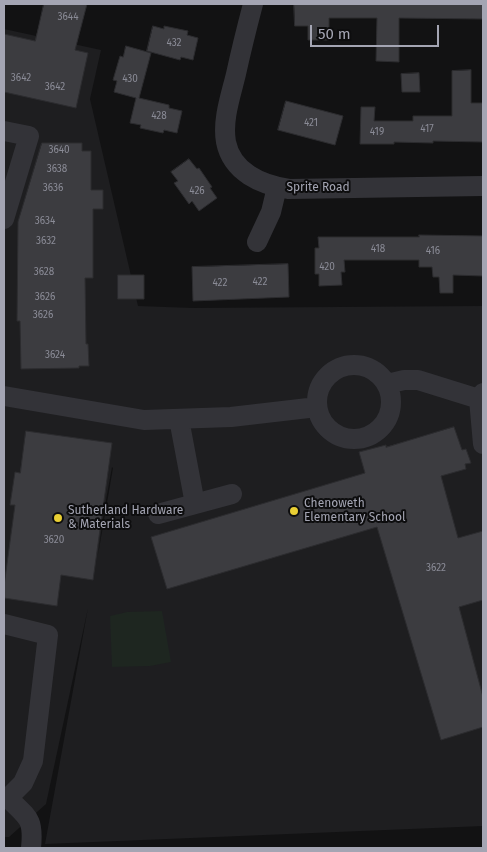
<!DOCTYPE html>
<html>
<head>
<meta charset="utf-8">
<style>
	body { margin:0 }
	#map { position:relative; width:487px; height:852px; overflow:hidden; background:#121213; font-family:"Fira Sans",sans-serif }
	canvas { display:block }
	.frame { position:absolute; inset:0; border:5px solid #a4a5b3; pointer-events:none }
	.scale { position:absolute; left:310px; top:25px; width:129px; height:22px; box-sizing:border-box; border:2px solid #a4a5b3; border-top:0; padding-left:6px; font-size:15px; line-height:18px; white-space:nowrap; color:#a4a5b3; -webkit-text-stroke:4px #0d0d0e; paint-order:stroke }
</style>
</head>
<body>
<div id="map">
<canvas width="487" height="852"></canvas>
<div class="frame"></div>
<div class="scale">50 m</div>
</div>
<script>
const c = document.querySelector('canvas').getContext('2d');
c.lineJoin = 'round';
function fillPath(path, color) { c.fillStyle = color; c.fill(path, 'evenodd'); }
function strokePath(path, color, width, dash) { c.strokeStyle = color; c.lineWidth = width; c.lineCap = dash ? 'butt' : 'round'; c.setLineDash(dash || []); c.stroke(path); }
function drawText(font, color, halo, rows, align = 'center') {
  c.font = font + ' "Fira Sans",sans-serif'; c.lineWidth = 4; c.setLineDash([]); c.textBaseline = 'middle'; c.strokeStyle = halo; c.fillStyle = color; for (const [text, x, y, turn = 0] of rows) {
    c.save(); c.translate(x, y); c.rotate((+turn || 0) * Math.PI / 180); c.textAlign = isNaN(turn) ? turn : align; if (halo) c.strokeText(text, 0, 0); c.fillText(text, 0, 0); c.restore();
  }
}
fillPath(new Path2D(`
	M4 29 101 50 90 99 138 306 193 308 483 306V826L45 844 88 608 46 804 9 837H4ZM112 467 113 468 98 555 104 511Z`), '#1e1e20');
fillPath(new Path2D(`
	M162 611 171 662 150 666 112 667 110 616 127 612Z`), '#1e2620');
const building = new Path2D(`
	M44 4H87L75 50 88 53 76 108 4 92V34L35 41Z
	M294 4H483V19L399 18V62L376 61 377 18H329V40H308V26H295Z
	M153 26 164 29V26L188 31 187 35 198 38 193 60 181 57 180 60 147 51Z
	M126 46 151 53 139 98 169 105V108L182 111 177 133 164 130 163 133 140 128 141 125 130 123 136 98 114 92 117 81 113 80 120 56 123 57Z
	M471 70V103H483V142L433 141V143L394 142V144H360L361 107H375L374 121H413V116H452V71Z
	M419 73 420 92H402L401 74Z
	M286 101 343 116 335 145 278 130Z
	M42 143H82V151H91V190H103V209H93V278H85L86 344H88L89 366H79V368L21 369 20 321H17L18 222Z
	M189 159 197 169 199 168 212 187 210 188 217 198 199 211 192 201 189 204 174 183 178 181 171 172Z
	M419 235 483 236V276L453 275V293H440L439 277H433L432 267H419V260H344L345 272H341L342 285 319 286V274H315V248H319L318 237H419Z
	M288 264 289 297 193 301 192 267Z
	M118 275H144V299H118Z
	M454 427 462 450 466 449 471 463 465 464 466 469 441 476 458 538 483 531V600L459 607 483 697V727L441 740 377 527 167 589 151 537 365 473 359 452 386 445V447Z
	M26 431 112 443 93 580 61 575 57 606 4 598V586L15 505H10L15 472 20 473Z`);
fillPath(building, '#3c3c40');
strokePath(building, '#2c2c2f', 1);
strokePath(new Path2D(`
	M253 4C247 27 241 51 236 74 231 95 222 120 226 142 232 172 261 185 289 189L483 186
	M4 131 29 136 4 219
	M257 242 271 212 277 187
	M317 402a37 37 0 1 1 74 0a37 37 0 1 1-74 0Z
	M387 384 404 380H418L479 399
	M483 393 479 399 483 444
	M4 396 144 420 231 417 317 407
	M179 419 195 504
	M158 514 232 494
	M4 624 48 635 33 761 23 783 8 798 4 799
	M8 798C28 818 34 818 31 848`), '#333338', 20);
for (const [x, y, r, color] of [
	[294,511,5,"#e9cf34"],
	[58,518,5,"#e9cf34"]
]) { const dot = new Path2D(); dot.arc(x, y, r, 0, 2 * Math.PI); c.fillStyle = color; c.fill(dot); strokePath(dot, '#0d0d0e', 2); }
drawText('10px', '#8a8b96', null, [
	["3644",68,17],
	["432",174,43],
	["3642",21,78],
	["430",130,79],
	["3642",55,87],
	["428",159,116],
	["421",311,123],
	["417",427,129],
	["419",377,132],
	["3640",59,150],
	["3638",57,169],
	["3636",53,188],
	["426",197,191],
	["3634",45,221],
	["3632",46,241],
	["418",378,249],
	["416",433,251],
	["420",327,267],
	["3628",44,272],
	["422",260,282],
	["422",220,283],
	["3626",45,297],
	["3626",43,315],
	["3624",55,355],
	["3620",54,540],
	["3622",436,568]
]);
drawText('12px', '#a4a5b3', '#0d0d0e', [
	["Sprite Road",318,188]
]);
drawText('12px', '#a4a5b3', '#0d0d0e', [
	["Chenoweth",304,504],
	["Elementary School",304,518],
	["Sutherland Hardware",68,511],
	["& Materials",68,525]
], 'left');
</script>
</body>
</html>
